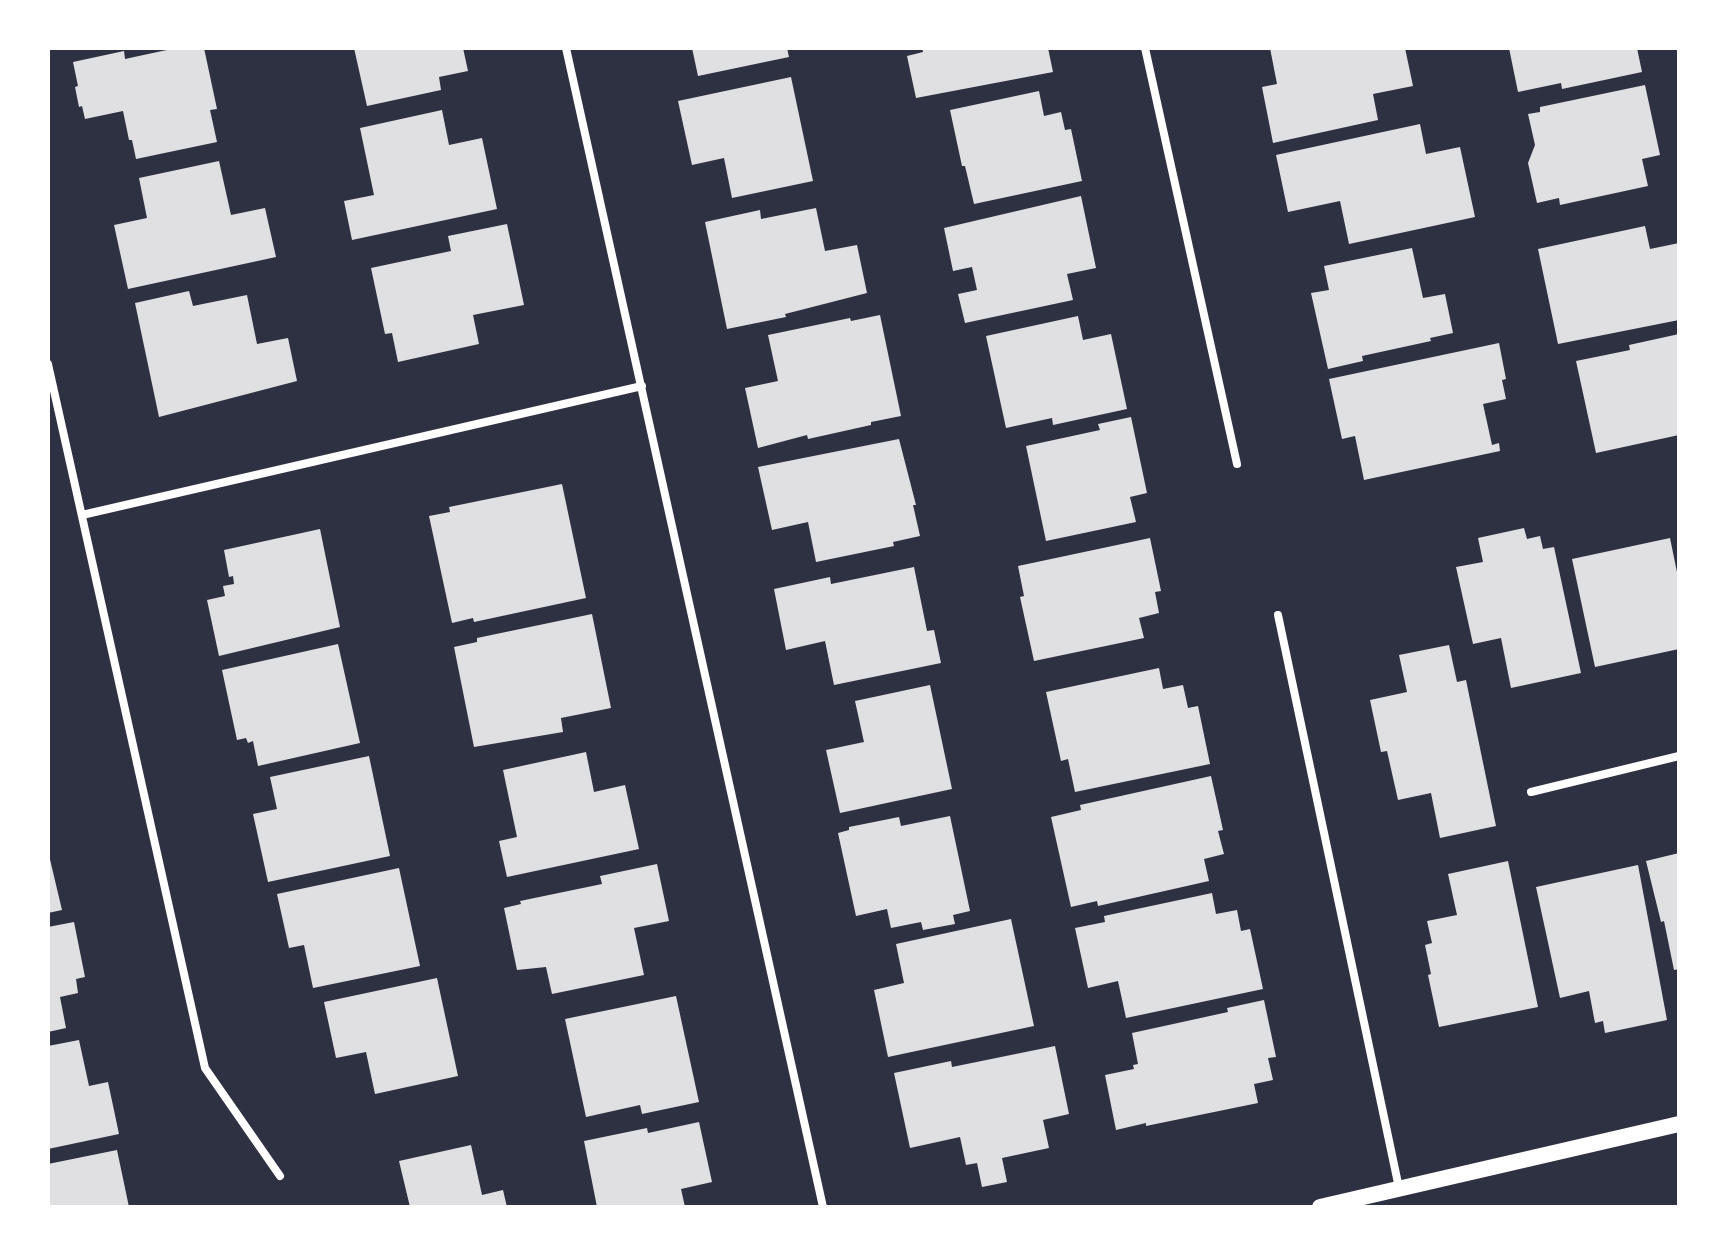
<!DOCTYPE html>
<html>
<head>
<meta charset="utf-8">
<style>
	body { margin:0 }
	#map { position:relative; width:1727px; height:1255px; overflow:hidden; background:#2d3142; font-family:"Times New Roman",serif }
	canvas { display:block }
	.frame { position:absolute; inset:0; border:50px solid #fff; pointer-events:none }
</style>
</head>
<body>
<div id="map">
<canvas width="1727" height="1255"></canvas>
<div class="frame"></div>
</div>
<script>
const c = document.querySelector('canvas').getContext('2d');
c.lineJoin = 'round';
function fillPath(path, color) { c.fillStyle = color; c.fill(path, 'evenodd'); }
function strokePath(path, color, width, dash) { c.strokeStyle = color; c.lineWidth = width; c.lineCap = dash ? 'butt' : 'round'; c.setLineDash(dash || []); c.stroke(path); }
fillPath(new Path2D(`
	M176 48H204L217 109 210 110 217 142 136 159 132 140H129L123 111 85 119 82 106 79 107 75 87 78 86 73 62 124 51 125 59Z
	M354 48H463L468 71 439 77 441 90 367 106Z
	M692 48H787L789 57 698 76Z
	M922 48H1048L1053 72 916 98 907 56 923 52Z
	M1270 48H1405L1413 86 1373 94 1378 120 1273 143 1262 87 1277 84Z
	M1509 48H1637L1642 72 1562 89 1561 83 1518 92Z
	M791 77 813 181 732 198 724 158 692 165 678 101Z
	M1645 85 1660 155 1642 159 1648 186 1560 205 1559 198 1537 203 1528 163 1535 145 1528 114 1540 112V107Z
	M1039 91 1044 116 1061 112 1065 130 1071 129 1082 181 974 204 965 166H962L950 110Z
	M442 110 449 145 482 138 497 209 352 240 344 201 374 195 360 128Z
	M1420 124 1426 154 1460 147 1475 217 1349 244 1340 201 1288 212 1276 155Z
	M219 161 231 215 265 208 276 257 128 289 114 225 147 218 139 178Z
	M1081 196 1096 268 1067 274 1073 300 965 323 958 294 977 290 972 267 953 271 944 228Z
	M816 208 825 251 857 245 867 293 785 314 786 317 727 329 705 222 760 210 761 219Z
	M507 224 524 305 473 315 479 344 398 362 392 333 385 334 371 268 451 251 448 236Z
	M1645 226 1650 249 1679 243V320L1558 344 1538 249Z
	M1412 248 1423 298 1445 294 1453 333 1430 338 1431 341 1362 356 1363 361 1328 369 1311 293 1329 290 1324 266Z
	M189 291 193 306 247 295 257 344 288 338 297 381 159 417 135 303Z
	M880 315 901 416 871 422V425L808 439 807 435 758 448 745 388 778 381 768 335 850 318 851 321Z
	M1078 316 1083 340 1111 334 1127 409 1053 425 1052 418 1006 428 986 336Z
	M1679 334V435L1596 453 1576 361 1630 350 1629 345Z
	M1499 343 1506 379 1502 380 1506 399 1483 404 1492 445 1499 443 1500 451 1364 480 1355 436 1342 439 1329 379Z
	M1131 417 1147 493 1130 497 1136 522 1046 541 1026 446 1100 430 1098 424Z
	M899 439 916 505H913L920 536 893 542 894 546 816 562 808 522 772 530 758 467Z
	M562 484 586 598 474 622 473 618 452 623 429 516 450 512 449 507Z
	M1524 528 1527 539 1540 536 1543 549 1554 547 1581 673 1511 688 1501 638 1473 644 1456 567 1483 562 1478 538Z
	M320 529 340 627 219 656 207 600 225 596 223 586 234 584 233 576 229 577 224 550Z
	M1150 538 1161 591 1155 592 1159 613 1139 618 1144 638 1034 661 1020 597 1024 596 1018 566Z
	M1670 538 1679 582V649L1595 667 1572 559Z
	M914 567 927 631 934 630 941 663 834 685 825 641 786 650 774 589 830 577 831 584Z
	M592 614 611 708 561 718 563 732 474 747 454 647 477 642V638Z
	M338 644 360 743 258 766 253 741 248 743 246 738 237 740 222 670Z
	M1449 645 1457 682 1466 680 1496 826 1440 838 1431 793 1398 800 1387 751 1381 752 1370 700 1407 692 1399 655Z
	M1159 668 1163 689 1183 685 1188 708 1198 706 1210 764 1075 792 1068 759 1061 761 1046 692Z
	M930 685 952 789 840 813 826 750 864 742 855 701Z
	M586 752 594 792 625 785 639 849 507 877 499 841 517 837 503 770Z
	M369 756 390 856 268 882 253 814 277 809 270 777Z
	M1211 776 1223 830 1218 831 1224 854 1204 859 1209 881 1098 906 1097 901 1071 907 1051 817 1081 810 1080 805Z
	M950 816 970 911 953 915 955 924 923 930 921 922 891 928 887 909 856 916 838 833 849 830V827L899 817 901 826Z
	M48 851 62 910 48 913Z
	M1679 853V969L1674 970 1664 921 1661 922 1646 861Z
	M1508 861 1538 1007 1439 1027 1428 975 1431 974 1425 945 1432 943 1427 921 1457 915 1448 874Z
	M657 864 669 921 634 928 644 975 552 994 546 967 517 970 504 908 521 904 520 901 602 884 600 876Z
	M1638 865 1667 1020 1605 1033 1603 1021 1595 1023 1589 991 1560 998 1536 887Z
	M399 868 420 966 313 988 304 945 289 948 277 894Z
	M1212 893 1216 914 1237 910 1241 931 1250 929 1263 989 1126 1018 1118 981 1088 988 1075 928 1105 922 1104 916Z
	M1011 919 1034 1026 888 1057 874 990 904 983 896 944Z
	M74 922 85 977 76 979 78 993 60 997 66 1028 48 1032V927Z
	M437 978 458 1076 375 1094 366 1052 336 1058 324 1002Z
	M676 996 699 1102 642 1114 640 1105 586 1117 565 1019Z
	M1264 1000 1276 1057 1268 1058 1273 1080 1254 1084 1258 1103 1146 1126V1123L1116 1130 1105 1075 1134 1069 1133 1065 1138 1064 1132 1033 1228 1012 1227 1008Z
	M79 1040 89 1086 108 1082 119 1134 48 1149V1046Z
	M1055 1046 1069 1114 1043 1120 1049 1148 1002 1158 1007 1182 982 1187 977 1163 966 1165 960 1137 910 1148 894 1073 951 1061 952 1067Z
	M699 1122 712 1182 681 1189 685 1207H597L584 1141 647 1128 648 1133Z
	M471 1145 482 1195 503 1190 507 1207H410L399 1161Z
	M117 1150 129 1207H48V1164Z`), '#e0e0e3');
strokePath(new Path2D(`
	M566 48 823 1207
	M1145 48 1237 464
	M48 364 205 1068 280 1176
	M82 515 642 386
	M1278 615 1399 1188
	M1531 792 1679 756`), '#fff', 8);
strokePath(new Path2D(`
	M1320 1207 1679 1124`), '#fff', 16);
</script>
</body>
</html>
